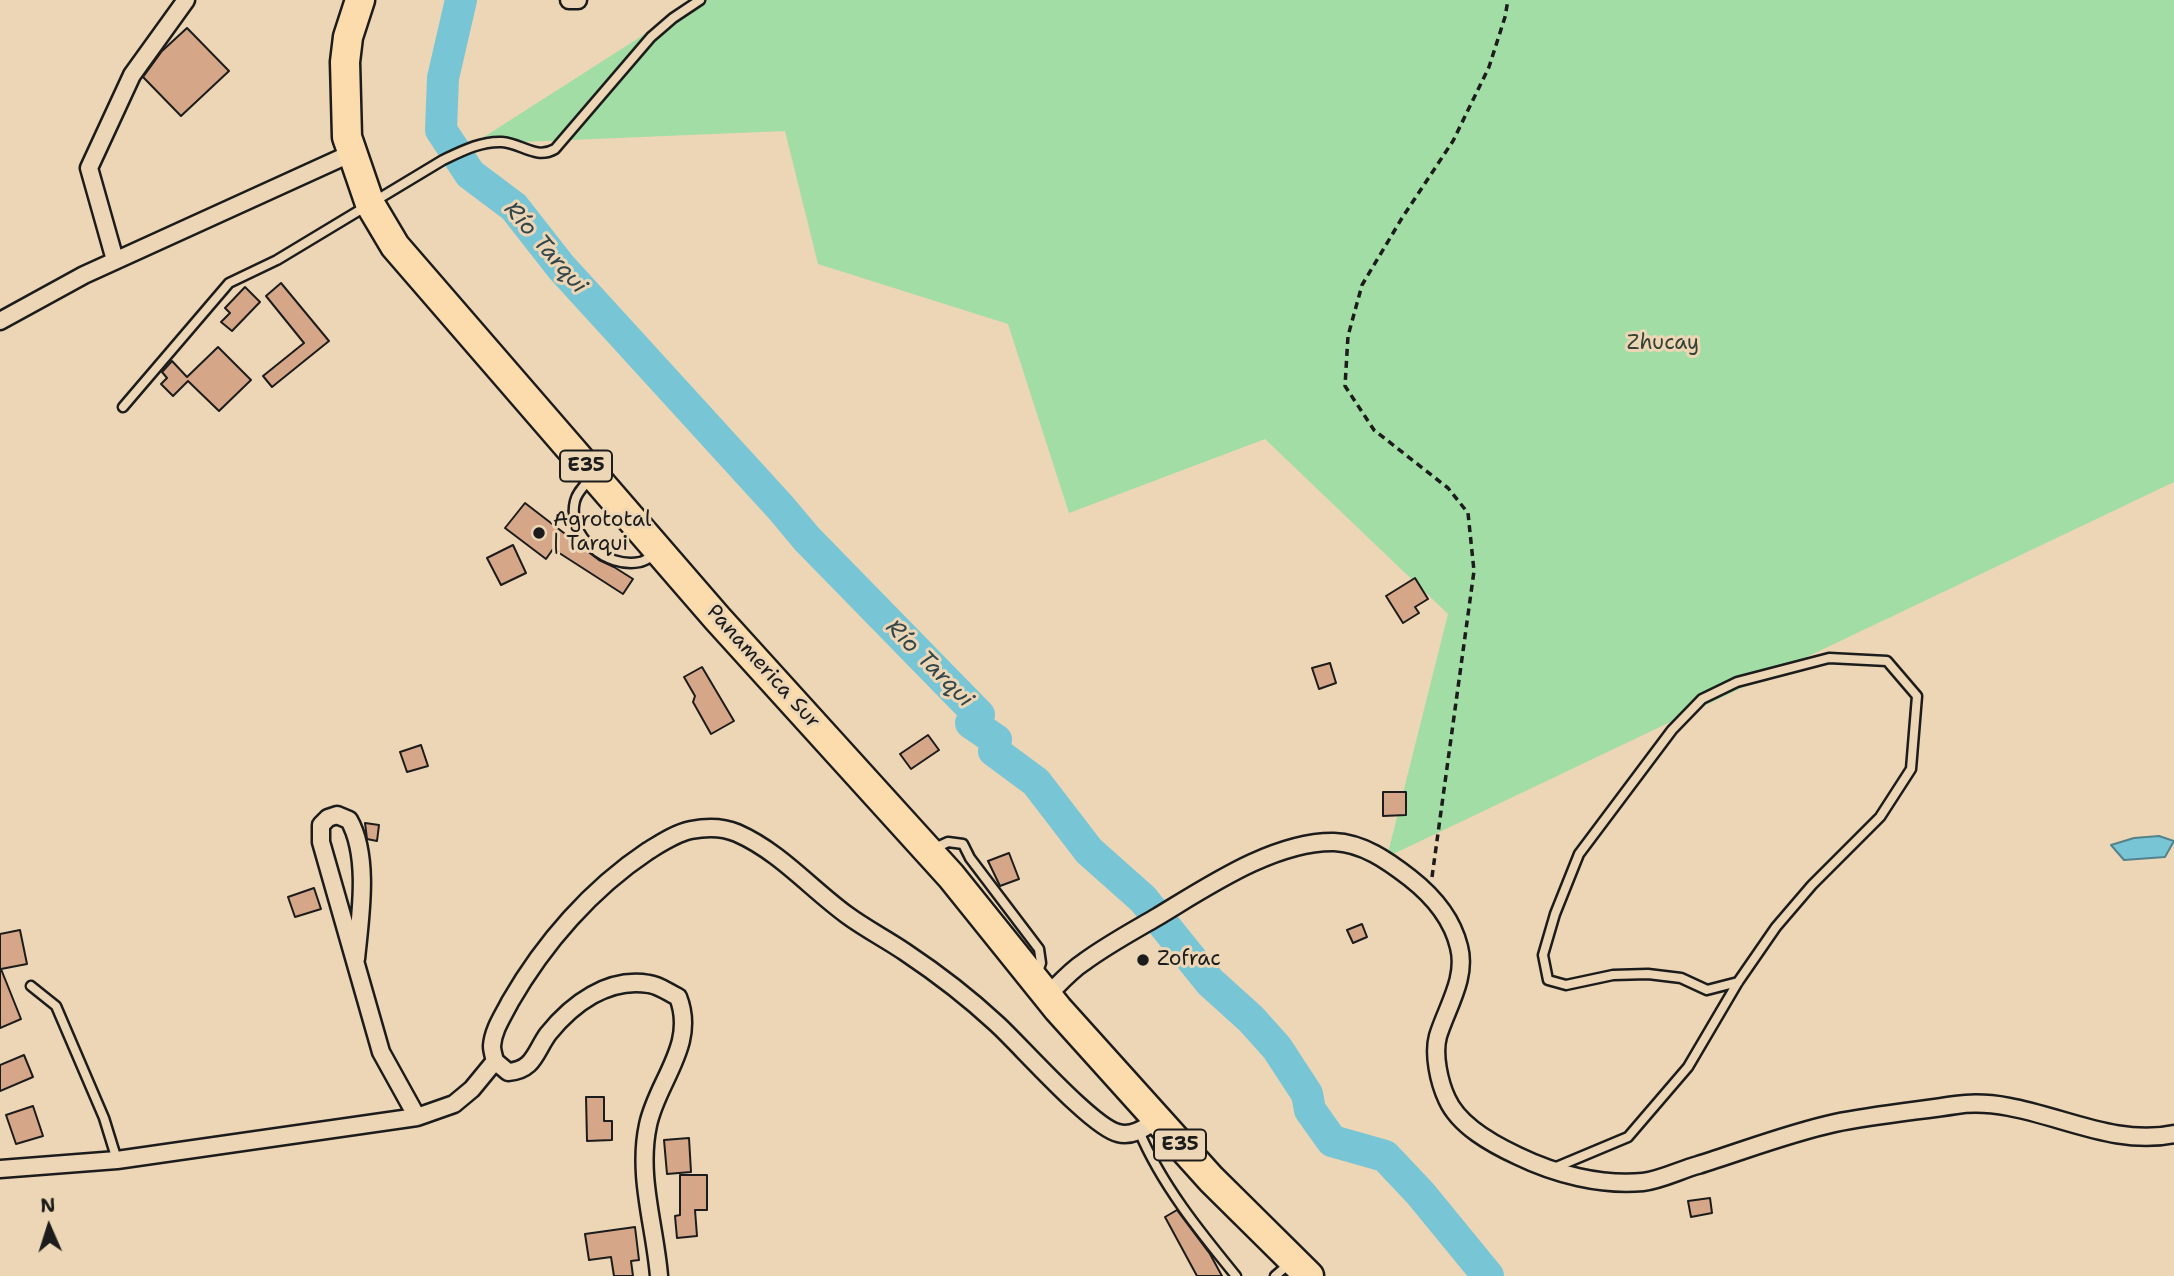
<!DOCTYPE html>
<html>
<head>
<meta charset="utf-8">
<style>
	body { margin:0 }
	#map { position:relative; width:2174px; height:1276px; overflow:hidden; background:#ecd6b5; font-family:"Shantell Sans",sans-serif }
	canvas { display:block }
	.north { position:absolute; left:14px; top:1192px; width:70px; height:70px; -webkit-text-stroke:5px #ecd6b5; paint-order:stroke; rotate:357deg; font-size:19px; font-weight:700; line-height:28px; text-align:center; color:#1c1c1c }
	.north::after { content:''; display:block; margin:auto; width:24px; height:32px; background:#1c1c1c; clip-path:polygon(50% 0,100% 100%,50% 72%,0 100%) }
</style>
</head>
<body>
<div id="map">
<canvas width="2174" height="1276"></canvas>
<div class="north">N</div>
</div>
<script>
const c = document.querySelector('canvas').getContext('2d');
c.lineJoin = 'round';
function fillPath(path, color) { c.fillStyle = color; c.fill(path, 'evenodd'); }
function strokePath(path, color, width, dash) { c.strokeStyle = color; c.lineWidth = width; c.lineCap = dash ? 'butt' : 'round'; c.setLineDash(dash || []); c.stroke(path); }
function drawText(font, color, halo, rows, align = 'center') {
  c.font = font + ' "Shantell Sans",sans-serif'; c.lineWidth = 6; c.setLineDash([]); c.textBaseline = 'middle'; c.strokeStyle = halo; c.fillStyle = color; for (const [text, x, y, turn = 0] of rows) {
    c.save(); c.translate(x, y); c.rotate((+turn || 0) * Math.PI / 180); c.textAlign = isNaN(turn) ? turn : align; if (halo) c.strokeText(text, 0, 0); c.fillText(text, 0, 0); c.restore();
  }
}
fillPath(new Path2D(`
	M698 0H2174V482L1387 857 1448 614 1265 439 1069 513 1008 324 818 264 785 131 473 144Z`), '#a1dda5');
const water = new Path2D(`
	M2159 836 2174 841 2165 857 2124 860 2111 845 2134 838Z`);
fillPath(water, '#78c6d5');
strokePath(water, '#53828b', 2);
strokePath(new Path2D(`
	M461 0 443 78 441 130 470 174 514 207 561 267 781 508 807 539 979 715 971 723 996 740 994 751 1036 782 1089 851 1143 899 1210 982 1251 1019 1277 1048 1307 1094 1310 1110 1332 1141 1385 1156 1420 1193 1488 1276`), '#78c6d5', 32);
const building = new Path2D(`
	M187 28 229 71 181 116 143 77 162 51Z
	M281 283 329 341 272 387 263 376 304 343 266 296Z
	M245 287 260 302 232 331 221 322 230 313 225 308Z
	M218 347 251 380 219 411 188 381 173 396 161 384 167 378 162 372 172 361 187 377Z
	M525 503 599 560 614 567 633 579 623 594 553 549 546 559 505 528Z
	M513 545 526 573 501 585 487 558Z
	M1415 578 1428 599 1415 607 1419 613 1403 623 1386 596Z
	M1330 663 1336 683 1319 689 1312 668Z
	M702 667 734 721 711 734 693 702 695 696 684 677Z
	M928 735 939 750 911 769 900 754Z
	M421 745 428 766 407 772 400 752Z
	M1383 792H1406V815L1383 816Z
	M365 823 379 825 377 841 367 839Z
	M1009 853 1019 879 1000 886 988 861Z
	M314 888 321 909 295 917 288 897Z
	M1362 924 1367 937 1353 943 1347 930Z
	M20 930 27 964 1 969 21 1019 0 1028V934Z
	M24 1055 33 1077 0 1091V1065Z
	M586 1097H604V1121H612V1140L587 1141Z
	M33 1106 43 1136 16 1144 6 1115Z
	M689 1138 691 1172 667 1174 664 1140Z
	M680 1175H707V1210H695L697 1236 677 1238 675 1216 680 1215Z
	M1710 1198 1712 1213 1691 1217 1688 1201Z
	M1177 1210 1210 1254 1222 1276H1197L1165 1217Z
	M635 1227 639 1260 631 1261 633 1276H614L611 1257 589 1260 585 1234Z`);
fillPath(building, '#d6a688');
strokePath(building, '#1c1c1c', 2);
const lane = new Path2D(`
	M123 407 229 283 277 260 443 160C462 151 481 141 502 142 521 143 536 160 555 149L651 37 673 18 700 0
	M591 478C585 485 577 492 575 501 566 536 607 569 640 562 645 561 650 557 655 555
	M935 848 948 842 963 844 970 858 1039 949 1041 963 1037 975
	M31 986 56 1006 104 1118 117 1160
	M1139 1131C1161 1184 1200 1232 1236 1276
	M1554 1168 1628 1137 1688 1067 1738 982 1776 927 1812 885 1880 817 1911 769 1917 696 1887 661 1829 658 1737 682 1702 699 1672 730 1579 854 1555 914 1543 955 1548 980 1566 985 1613 975 1648 974 1681 978 1707 990 1738 982
	M1275 1276 1289 1264`);
const street = new Path2D(`
	M569 0H578
	M115 260 89 168 132 75 186 0
	M0 321 84 275 352 153
	M356 959C360 918 370 857 349 820L337 815 328 818 321 825V842L381 1052 417 1117
	M1047 996C1059 984 1070 971 1084 962 1107 945 1133 931 1157 917 1207 887 1274 841 1334 842 1363 843 1388 861 1410 878 1433 896 1452 918 1459 947 1467 978 1447 1007 1438 1036 1433 1054 1439 1082 1447 1099 1459 1126 1492 1144 1518 1156 1555 1174 1601 1186 1643 1182 1661 1180 1680 1170 1698 1165 1743 1151 1789 1133 1835 1123 1874 1115 1916 1111 1956 1105 2029 1094 2101 1150 2174 1134
	M0 1169 117 1160 417 1117 454 1104 472 1089 495 1061
	M659 1276C655 1226 637 1176 648 1125 657 1081 697 1045 678 997 669 993 659 985 649 984 608 977 572 1004 548 1034 535 1052 534 1070 508 1072L495 1061C494 1057 492 1051 492 1046 493 1030 503 1016 510 1002 544 943 591 889 648 851 661 843 676 833 691 830 706 827 723 827 737 833 780 852 810 888 847 915 866 929 886 939 905 952 938 974 968 997 997 1024 1021 1046 1092 1127 1118 1133 1133 1137 1146 1127 1157 1120`);
const highway = new Path2D(`
	M360 0 348 37 345 62 347 137 370 204 395 246 717 618 951 876 1058 1009 1211 1179 1309 1276`);
strokePath(lane, '#1c1c1c', 13);
strokePath(street, '#1c1c1c', 21);
strokePath(highway, '#1c1c1c', 33);
strokePath(new Path2D(`
	M1432 877 1474 571 1468 513 1448 488 1374 430 1345 386 1348 336 1362 285 1402 218 1453 141 1489 67 1505 17 1508 0`), '#1c1c1c', 3.5, [7, 5]);
strokePath(lane, '#ecd6b5', 8);
strokePath(street, '#ecd6b5', 16);
strokePath(highway, '#fcdcac', 28);
for (const [x, y, r, color] of [
	[539,533,7,"#1c1c1c"],
	[1143,960,7,"#1c1c1c"]
]) { const dot = new Path2D(); dot.arc(x, y, r, 0, 2 * Math.PI); c.fillStyle = color; c.fill(dot); strokePath(dot, '#ecd6b5', 2.5); }
for (const [x, y, w] of [
	[586,466,52],
	[1180,1145,52]
]) { const box = new Path2D(); box.roundRect(x - w / 2, y - 15.5, w, 31, 5); c.fillStyle = '#ecd6b5'; c.fill(box); strokePath(box, '#1c1c1c', 2); }
drawText('bold 19px', '#1c1c1c', null, [
	["E35",586,466],
	["E35",1180,1145]
]);
drawText('21px', '#374337', '#ecd6b5', [
	["Zhucay",1663,344]
]);
drawText('21px', '#1c1c1c', '#ecd6b5', [
	["Agrototal",553,521],
	["| Tarqui",553,545],
	["Zofrac",1157,960]
], 'left');
drawText('21px', '#1c1c1c', '#ecd6b5', [
	["Panamerica Sur",763,667,48]
]);
drawText('italic 23px', '#33464a', '#ecd6b5', [
	["Río Tarqui",545,248,49],
	["Río Tarqui",929,664,45]
]);
</script>
</body>
</html>
